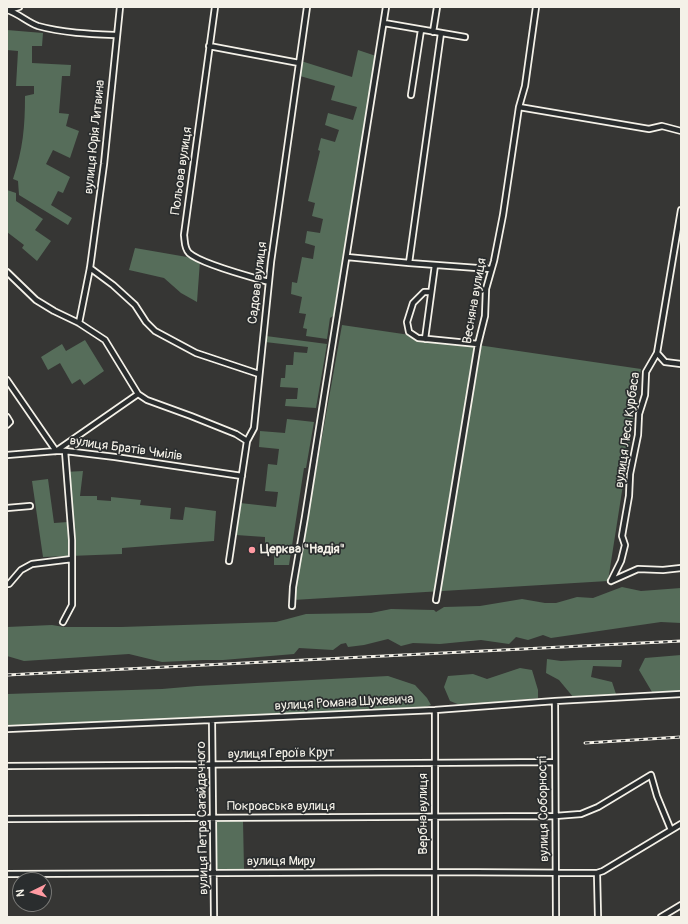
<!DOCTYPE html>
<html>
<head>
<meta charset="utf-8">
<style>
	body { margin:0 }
	#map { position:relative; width:688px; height:924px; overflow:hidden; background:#363634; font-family:Pangolin,sans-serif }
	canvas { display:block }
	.frame { position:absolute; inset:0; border:8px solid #f4f1e8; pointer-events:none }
	.north { position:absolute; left:12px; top:872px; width:40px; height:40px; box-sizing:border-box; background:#2a2d2e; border:1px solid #7b7b78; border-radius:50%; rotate:265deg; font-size:11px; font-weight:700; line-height:16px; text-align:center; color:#f4f1e8 }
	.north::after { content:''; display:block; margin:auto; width:14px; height:18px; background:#ff9aa2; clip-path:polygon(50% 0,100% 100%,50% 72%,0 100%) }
</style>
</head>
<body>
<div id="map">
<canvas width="688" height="924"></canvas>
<div class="frame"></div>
<div class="north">N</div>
</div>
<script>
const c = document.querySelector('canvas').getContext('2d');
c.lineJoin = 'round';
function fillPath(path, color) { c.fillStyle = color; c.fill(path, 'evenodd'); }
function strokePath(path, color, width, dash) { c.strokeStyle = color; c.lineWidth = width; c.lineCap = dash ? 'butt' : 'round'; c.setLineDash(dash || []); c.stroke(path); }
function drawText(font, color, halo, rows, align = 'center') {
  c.font = font + ' Pangolin,sans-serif'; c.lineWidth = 3.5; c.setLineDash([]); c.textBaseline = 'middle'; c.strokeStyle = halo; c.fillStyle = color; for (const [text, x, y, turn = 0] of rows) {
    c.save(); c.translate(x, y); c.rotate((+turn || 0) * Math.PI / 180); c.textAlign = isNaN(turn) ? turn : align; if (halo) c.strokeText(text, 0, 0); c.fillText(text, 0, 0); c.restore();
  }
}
fillPath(new Path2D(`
	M7 30 43 33 42 46H32V63L71 65 70 76H62L59 113 69 114 66 126 79 131 70 158 53 150 46 164 70 177 63 193 58 191 51 205 72 218 68 225 19 195 18 181 13 179C23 149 25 127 25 96L34 94V86H16L18 51 7 50Z
	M358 50 376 56 333 316 330 318 327 339 306 336 307 329 303 328 306 314 299 313 302 297 291 294 292 282 297 283 302 257 313 259 315 246 305 243 307 231 320 233 323 219 312 216 315 203 308 201 320 151 318 150 321 138 335 142 339 130 325 125 328 113 353 120 357 107 331 100 335 86 300 76 301 61 352 77Z
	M7 190 16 193V201L43 219 35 230 51 241 37 261 22 248 24 245 7 232Z
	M135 248 187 257 200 261 197 302 181 293 164 278 129 270Z
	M342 325 641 369 608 581 293 600Z
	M266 336 327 344 316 408 285 406 286 399H297L298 388 280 387 281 378H285L286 365H293L294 352 307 353 308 347 265 342Z
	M85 340 104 371 84 385 80 379 72 384 60 363 48 370 41 357 62 344 66 351Z
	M287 419 314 422 306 468H304L289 565H274V554H265V537L236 535 240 503 276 507 278 492 265 491 268 464 277 465 279 449 259 447 260 431 285 433Z
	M83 471 80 496H97V500L111 501V497L141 500 140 505 171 508 170 519 183 520 185 507 216 511 214 541 122 548V554L43 557 32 481 48 479 54 523 68 522 64 472Z
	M622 587 641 591 681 588V623L661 622 551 638 543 635 528 640 516 637 509 644 481 640 440 644 413 643 401 646 388 639 364 645 348 647 346 643 341 644 333 650 299 648 294 654 223 660H203L162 662 129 654 24 661 7 656V627L52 625 64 627H121L276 622 306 614 371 613 391 609 434 610 436 612 444 607 480 606 522 599 545 603H556L577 597 593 598Z
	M681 655V691L652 692 639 670 645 658Z
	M547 659 561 661 581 660H622L621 667 593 666 591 677 612 682 616 694 574 698 559 680 546 673Z
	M520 668 532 670 538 690V698L530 699 460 705 450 701 444 687 448 676 473 674 487 679Z
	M388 676 415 685 427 698 431 705 422 708 7 726V694L162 689 197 686Z
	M217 821H243L244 869 217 870Z`), '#566d5a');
const minor = new Path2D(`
	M215 7 184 235C185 241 184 248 189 253 201 264 251 277 269 282
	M7 10C18 13 27 22 38 26 63 33 91 34 116 35
	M8 10 19 7
	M384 23 465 37
	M433 32 437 7
	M209 46 299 63
	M411 95 421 30
	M519 107 649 129 662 126 681 131
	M347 257 409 263 491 269
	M409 263 441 33
	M90 268 113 285 135 305 146 322 155 331 196 353 259 374
	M7 272 36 300 54 311 79 323 105 340 138 394 147 400 191 416 236 434 247 441
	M431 292H424L413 303 407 322 409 332 418 338 478 344
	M79 323 90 268 104 164 120 7
	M425 339 435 265
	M657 353 665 362 681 364
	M7 380 56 451 138 394
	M7 417 10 422 7 425
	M7 455 56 451H65L115 457 242 476
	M7 508 30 506
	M229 561 247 441 254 428 271 262 307 7
	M611 581 621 561 625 545 622 536 629 496 630 474 638 435 639 414 645 395 646 372 657 353 681 210
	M611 581 638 569 663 570 681 568
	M7 584H9L21 570 32 564 72 559
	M436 600 478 344 485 316 486 289 494 261 503 215 519 107 525 86 536 7
	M292 606 293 587 305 517 386 7
	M63 622 72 605V540L65 451
	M555 701 556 917
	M212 720 214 917
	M7 729 435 710 555 701 681 694
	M7 766 555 762
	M7 819 555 816 581 814 598 807 651 775 657 796 671 830
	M597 873 598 917
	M7 874 435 872 597 873 603 871 681 824
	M435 917V710
	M661 917 681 905`);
strokePath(minor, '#f4f1e8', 8);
strokePath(minor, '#2a2d2e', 4.5);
const rail = new Path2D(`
	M7 675 681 641
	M585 743 681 737`);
strokePath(rail, '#f4f1e8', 3);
strokePath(rail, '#2a2d2e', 1.5, [4.5]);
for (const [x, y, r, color] of [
	[252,550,4,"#ff9aa2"]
]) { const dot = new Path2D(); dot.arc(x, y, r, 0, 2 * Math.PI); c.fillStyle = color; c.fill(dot); strokePath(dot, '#2a2d2e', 1.5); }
drawText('13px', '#f4f1e8', '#2a2d2e', [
	["вулиця Юрія Литвина",95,137,-84],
	["Польова вулиця",182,171,-82],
	["Садова вулиця",258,283,-83],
	["Весняна вулиця",475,301,-80],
	["вулиця Леся Курбаса",628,430,-82],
	["вулиця Братів Чмілів",126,449,8],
	["вулиця Романа Шухевича",344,703,-3],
	["вулиця Героїв Крут",281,754,-1],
	["Покровська вулиця",281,807],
	["вулиця Соборності",544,809,-91],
	["Вербна вулиця",424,814,-90],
	["вулиця Петра Сагайдачного",203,818,-91],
	["вулиця Миру",281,862]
]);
drawText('bold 13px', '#f4f1e8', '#2a2d2e', [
	["Церква \"Надія\"",260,550]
], 'left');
</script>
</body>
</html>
